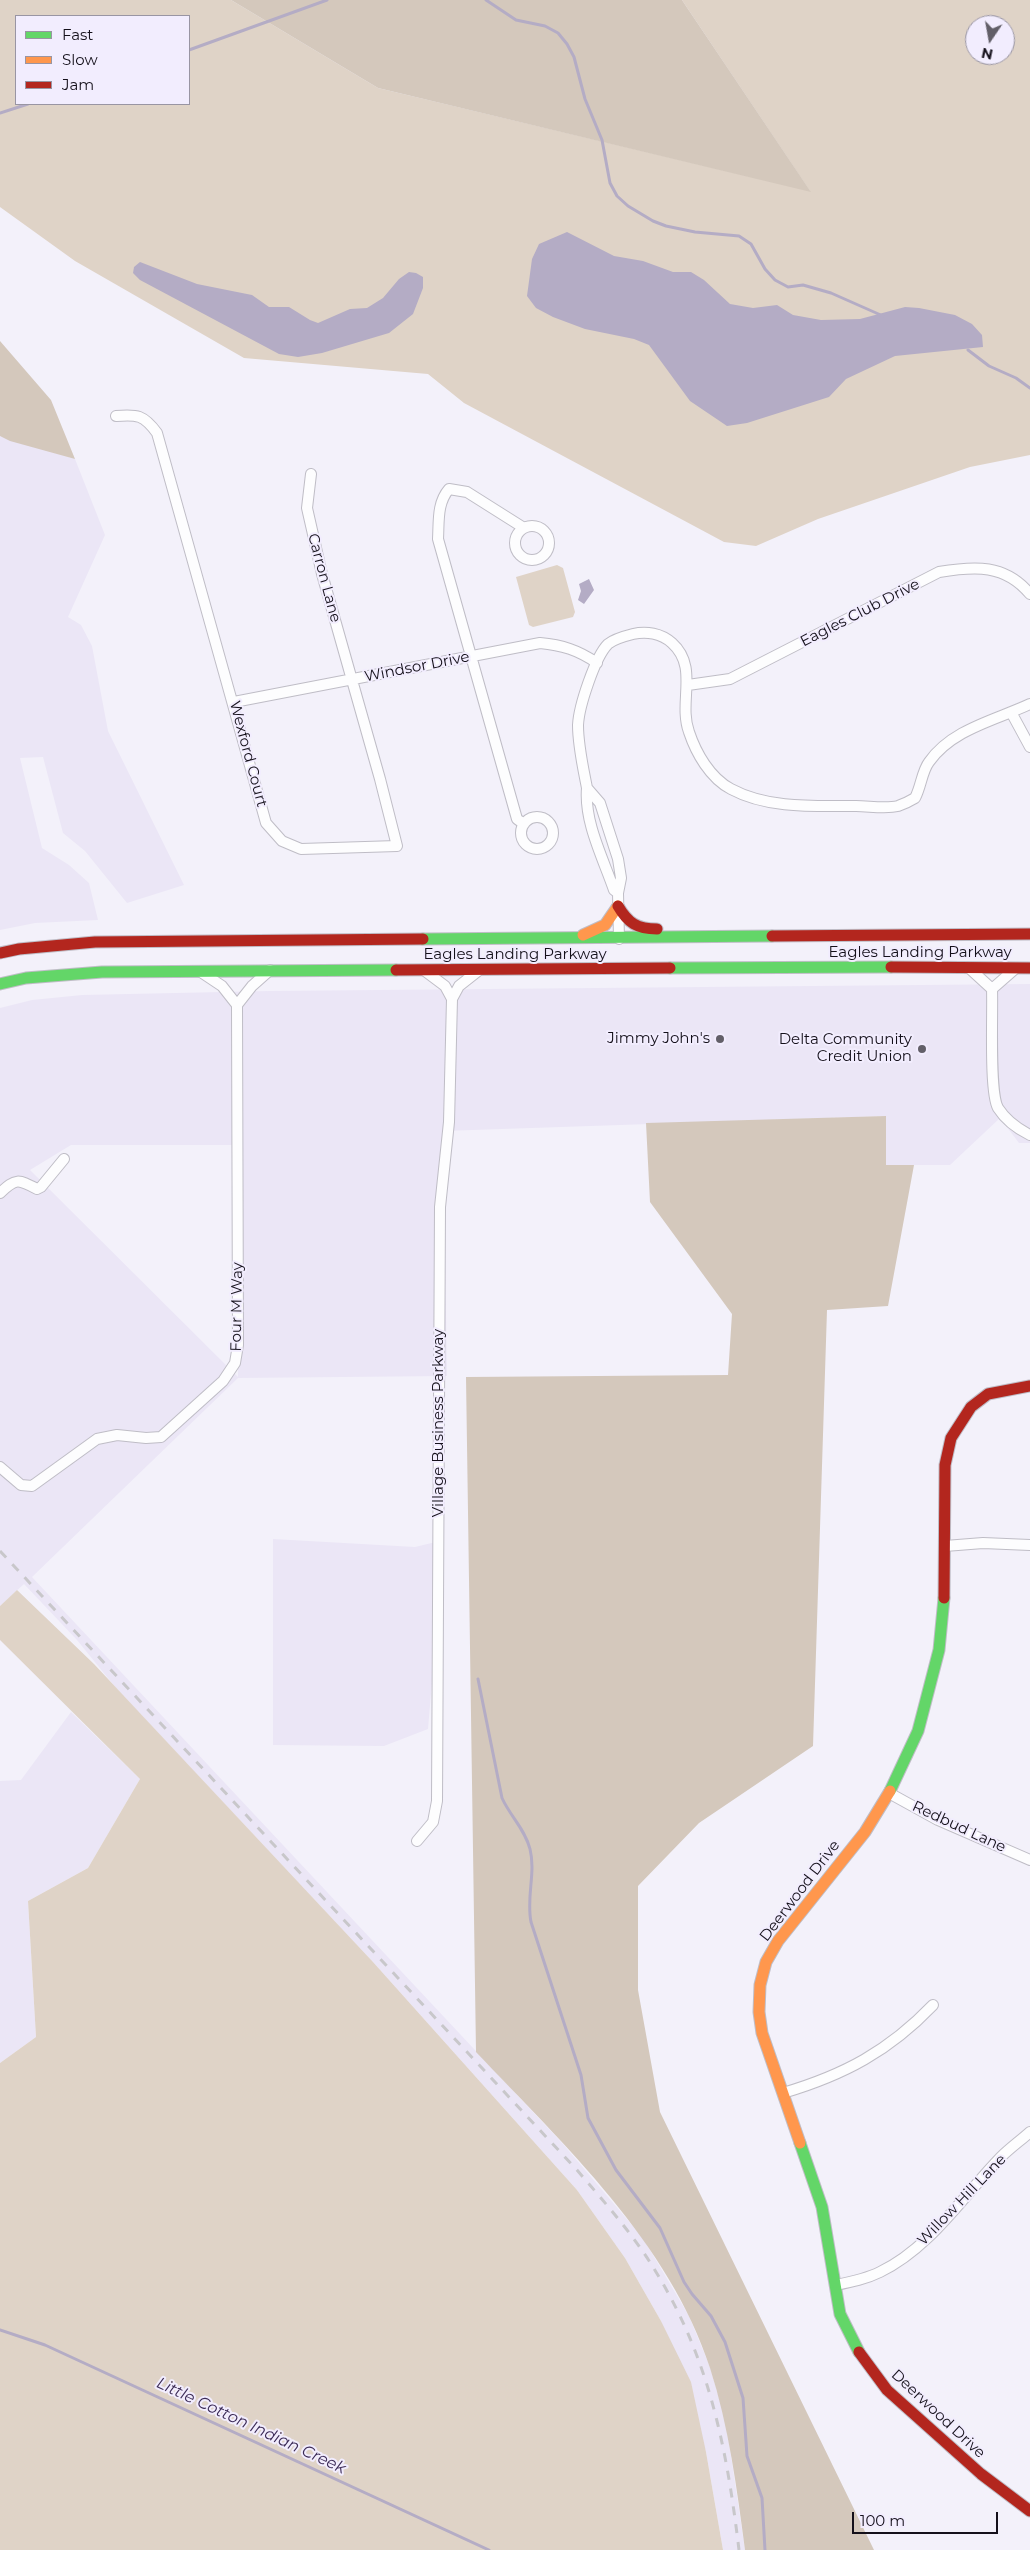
<!DOCTYPE html>
<html>
<head>
<meta charset="utf-8">
<style>
	body { margin:0 }
	#map { position:relative; width:1030px; height:2550px; overflow:hidden; background:#f3f1fa; font-family:Montserrat,sans-serif }
	canvas { display:block }
	.legend { position:absolute; left:15px; top:15px; width:175px; height:90px; box-sizing:border-box; background:#f2edfe; border:1px solid #9995a3; margin:0; padding:6px 9px; list-style:none; font-size:15px; color:#14101a }
	.legend li { display:flex; align-items:center; gap:10px; height:25px }
	.legend b { width:25px; border:1px solid #9995a3 }
	.north { position:absolute; left:965px; top:15px; width:50px; height:50px; box-sizing:border-box; background:#f2edfe; border:1px solid #9995a3; border-radius:50%; rotate:192deg; font-size:14px; font-weight:700; line-height:20px; text-align:center; color:#14101a }
	.north::after { content:''; display:block; margin:auto; width:18px; height:22px; background:#625f68; clip-path:polygon(50% 0,100% 100%,50% 72%,0 100%) }
	.scale { position:absolute; left:852px; top:2512px; width:146px; height:22px; box-sizing:border-box; border:2px solid #14101a; border-top:0; padding-left:6px; font-size:15px; line-height:18px; white-space:nowrap; color:#14101a; -webkit-text-stroke:4px #f2edfe; paint-order:stroke }
</style>
</head>
<body>
<div id="map">
<canvas width="1030" height="2550"></canvas>
<ul class="legend">
<li><b style="height:6px;background:#63d668"></b>Fast</li>
<li><b style="height:6px;background:#ff974d"></b>Slow</li>
<li><b style="height:6px;background:#b3261e"></b>Jam</li>
</ul>
<div class="north">N</div>
<div class="scale">100 m</div>
</div>
<script>
const c = document.querySelector('canvas').getContext('2d');
c.lineJoin = 'round';
function fillPath(path, color) { c.fillStyle = color; c.fill(path, 'evenodd'); }
function strokePath(path, color, width, dash) { c.strokeStyle = color; c.lineWidth = width; c.lineCap = dash ? 'butt' : 'round'; c.setLineDash(dash || []); c.stroke(path); }
function drawText(font, color, halo, rows, align = 'center') {
  c.font = font + ' Montserrat,sans-serif'; c.lineWidth = 4; c.setLineDash([]); c.textBaseline = 'middle'; c.strokeStyle = halo; c.fillStyle = color; for (const [text, x, y, turn = 0] of rows) {
    c.save(); c.translate(x, y); c.rotate((+turn || 0) * Math.PI / 180); c.textAlign = isNaN(turn) ? turn : align; if (halo) c.strokeText(text, 0, 0); c.fillText(text, 0, 0); c.restore();
  }
}
fillPath(new Path2D(`
	M0 436 75 459 105 535 68 617 81 625 92 646 108 731 184 885 127 903 85 851 63 833 43 757 20 758 42 848 69 865 89 883 98 920 35 923 0 930Z
	M1030 984V1143H1019L1000 1118 950 1165H886V1116L443 1131 447 1376 238 1378 32 1577 563 2144 643 2238 689 2316 710 2367 726 2422 745 2550H723L706 2452 661 2321 625 2258 577 2190 373 1962 116 1688 77 1640 24 1584 0 1606V1008L32 1000 82 995 270 991ZM71 1145H240L238 1377 30 1170Z
	M273 1539 415 1547 444 1540 428 1729 384 1746 273 1745Z
	M71 1712 140 1779 88 1868 28 1901 36 2037 0 2063V1781L21 1780Z`), '#ebe6f6');
fillPath(new Path2D(`
	M0 0H231L378 88 810 191 682 0H1030V455L970 467 818 519 756 546 724 542 464 403 428 374 244 358 75 261 0 207ZM16 16H189V104H16ZM975 25H1005V55H975Z
	M557 565 563 568 575 612 573 617 533 627 529 625 516 577Z
	M17 1590 94 1664 373 1962 577 2190 625 2258 661 2321 691 2382 706 2452 723 2550H0V2063L36 2037 28 1901 88 1868 140 1779 0 1640V1606Z`), '#dfd3c7');
fillPath(new Path2D(`
	M231 0H682L811 192 378 88Z
	M0 341 51 400 75 459 10 441 0 436Z
	M886 1116V1165H914L888 1306 827 1310 813 1746 699 1823 638 1886V1990L660 2112 874 2550H745C737 2489 729 2427 710 2368 669 2242 565 2146 476 2052L466 1377 728 1375 732 1314 650 1202 646 1123Z`), '#d4c8bc');
fillPath(new Path2D(`
	M567 232 614 256 643 261 673 272H691L704 280 730 304 753 308 777 305 793 315 821 320 860 319 905 307 919 308 955 315 972 324 982 335 983 347 895 356 846 379 829 397 747 423 727 426 690 401 649 345 634 339 585 329 553 317 536 308 527 296 532 259 539 244Z
	M140 262 197 284 252 295 269 307H289L310 320 318 323 350 309 367 308 383 298 399 279 409 272 416 273 423 277V288L413 314 389 333 322 353 298 357 279 354 140 280 133 273 134 267Z
	M589 579 594 590 584 604 578 600 581 591 579 584Z`), '#b4acc5');
strokePath(new Path2D(`
	M486 0 516 20 545 26 558 33 567 44 574 57 585 99 602 140 610 183 617 196 628 206 653 221 666 226 695 232 739 236 751 244 765 269 775 280 788 287 803 285 831 293 883 316
	M189 50 327 0
	M0 113 28 104
	M968 350 989 366 1016 378 1030 388
	M478 1679 502 1798C510 1816 525 1829 530 1849 536 1873 526 1897 531 1922L581 2075 588 2118 616 2170 660 2228 684 2282 692 2294 711 2316 725 2342 743 2398 747 2456 762 2498 765 2550
	M0 2330 45 2345 489 2550`), '#b4acc5', 3);
const street = new Path2D(`
	M116 416C137 414 144 415 157 433L266 823 282 841 301 849 397 846 380 779 322 574 307 508 311 474
	M515 543a17 17 0 1 1 34 0a17 17 0 1 1-34 0Z
	M688 685 730 679 939 572C975 566 1005 564 1030 594
	M234 702 540 643C562 645 578 650 597 663
	M1011 712 1030 747
	M587 788C583 767 578 746 578 725 579 706 595 657 608 644 614 639 625 636 633 634 646 631 661 633 672 643 699 667 678 702 689 732 696 753 710 778 731 789 768 809 815 806 856 806 869 806 886 809 898 806 904 804 910 801 915 798 921 787 922 771 929 762 952 729 996 720 1030 704
	M521 833a16 16 0 1 1 32 0a16 16 0 1 1-32 0Z
	M524 824 517 819 438 539C439 521 437 503 449 489L467 492 524 528
	M618 893 614 890C603 858 584 822 587 788L600 803 618 859 621 878 618 893 619 939
	M968 967 992 989C993 1012 989 1092 998 1108 1005 1119 1018 1129 1030 1135
	M425 971 445 986 452 999
	M992 989 1016 968
	M237 1005 252 986 270 970
	M0 1193C16 1178 18 1179 37 1189L41 1187 64 1159
	M0 1467 21 1485 32 1486 97 1439 117 1435 146 1438 161 1437 223 1381 235 1363 238 1345 237 1005 222 986 201 972
	M945 1546 983 1543 1030 1545
	M889 1793 938 1820 1030 1860
	M417 1841 433 1822 437 1801 440 1207 449 1122 452 999 459 986 478 971
	M783 2093C844 2075 889 2051 933 2005
	M836 2285C851 2282 866 2279 880 2272 930 2248 963 2196 1001 2157 1010 2148 1020 2141 1030 2132`);
const fast = new Path2D(`
	M423 939 772 936
	M670 968 891 967
	M0 984 26 978 102 972 396 970
	M890 1791 918 1731 939 1650 944 1598
	M800 2143 822 2207 840 2314 859 2352`);
const slow = new Path2D(`
	M583 935 605 925 618 906
	M800 2143 762 2033 759 2012 760 1985 766 1962 778 1941 865 1832 890 1791`);
const jam = new Path2D(`
	M618 906C628 923 637 929 657 929
	M772 936 1030 934
	M0 953 19 949 95 942 423 939
	M891 967 1030 968
	M396 970 670 968
	M944 1598 945 1465 951 1438 971 1407 988 1394 1030 1386
	M859 2352 887 2390 981 2474 1030 2511`);
strokePath(street, '#bfbdc6', 12);
strokePath(fast, '#bfbdc6', 13);
strokePath(slow, '#bfbdc6', 13);
strokePath(jam, '#bfbdc6', 13);
strokePath(street, '#fdfdfe', 10);
strokePath(fast, '#63d668', 11);
strokePath(slow, '#ff974d', 11);
strokePath(jam, '#b3261e', 11);
strokePath(new Path2D(`
	M0 1551 577 2170C605 2203 634 2235 656 2272 710 2360 727 2450 739 2550`), '#c8c7ca', 3, [9, 9]);
for (const [x, y, r, color] of [
	[720,1039,5,"#625f68"],
	[922,1049,5,"#625f68"]
]) { const dot = new Path2D(); dot.arc(x, y, r, 0, 2 * Math.PI); c.fillStyle = color; c.fill(dot); strokePath(dot, '#f2edfe', 2); }
drawText('15px', '#14101a', '#f2edfe', [
	["Carron Lane",324,578,75],
	["Eagles Club Drive",860,613,-27],
	["Windsor Drive",417,667,-11],
	["Wexford Court",248,754,75],
	["Eagles Landing Parkway",920,953],
	["Eagles Landing Parkway",515,955],
	["Four M Way",237,1307,-89],
	["Village Business Parkway",439,1423,-90],
	["Redbud Lane",959,1827,25],
	["Deerwood Drive",800,1891,-53],
	["Willow Hill Lane",962,2200,-46],
	["Deerwood Drive",938,2414,43]
]);
drawText('15px', '#14101a', '#f2edfe', [
	["Jimmy John's",710,1039],
	["Delta Community",912,1040],
	["Credit Union",912,1057]
], 'right');
drawText('italic 16px', '#3a2955', '#f2edfe', [
	["Little Cotton Indian Creek",251,2426,25]
]);
</script>
</body>
</html>
